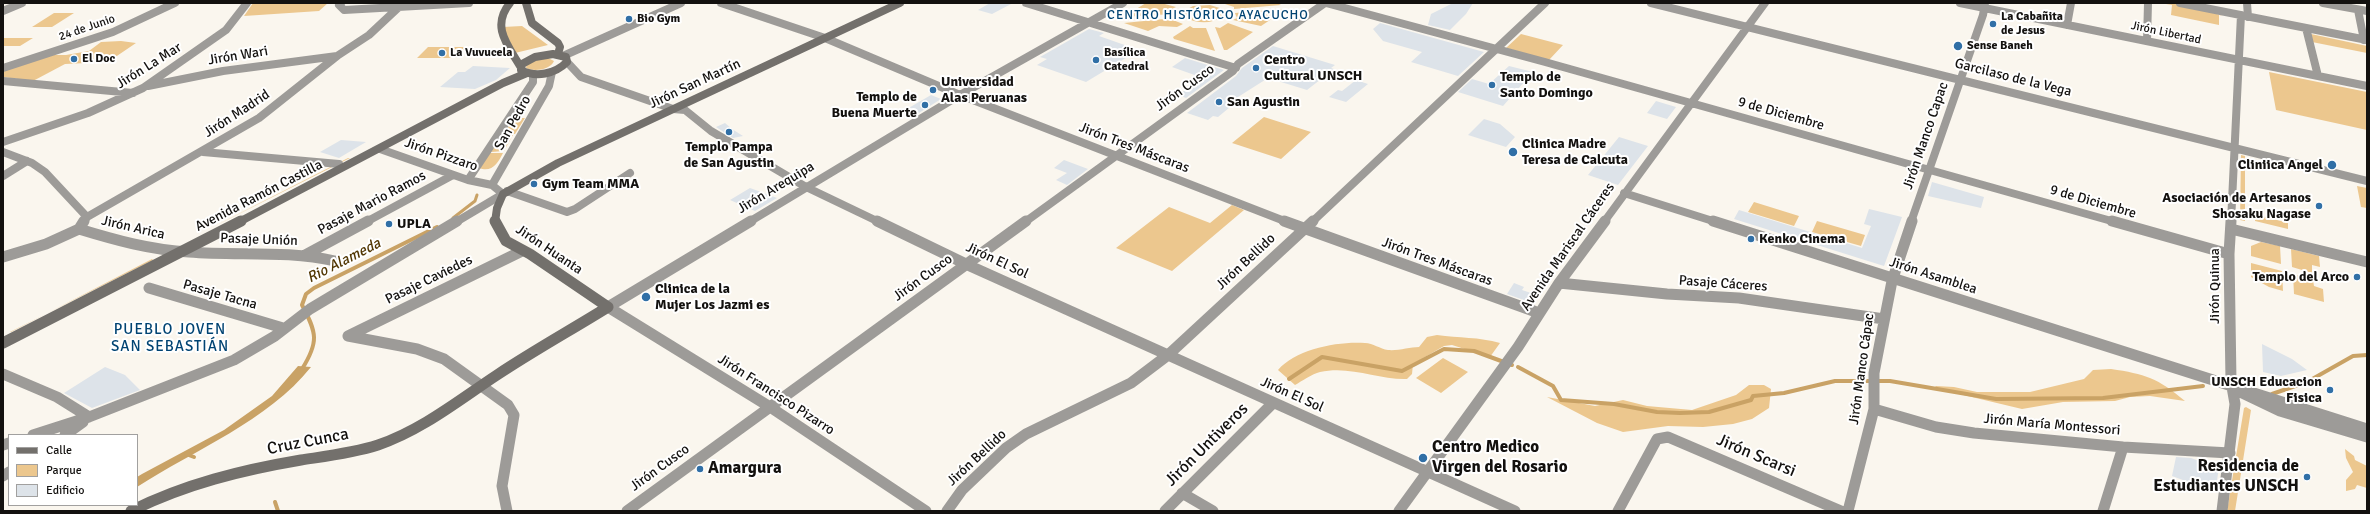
<!DOCTYPE html>
<html>
<head>
<meta charset="utf-8">
<style>
	body { margin:0 }
	#map { position:relative; width:2370px; height:514px; overflow:hidden; background:#faf6ee; font-family:Signika,sans-serif }
	canvas { display:block }
	.frame { position:absolute; inset:0; border:4px solid #13110f; pointer-events:none }
	.legend { position:absolute; left:8px; top:434px; width:130px; height:72px; box-sizing:border-box; background:#fff; border:1px solid #a1a09f; margin:0; padding:5px 7px; list-style:none; font-size:12px; color:#13110f }
	.legend li { display:flex; align-items:center; gap:8px; height:20px }
	.legend b { width:20px; border:1px solid #a1a09f }
</style>
</head>
<body>
<div id="map">
<canvas width="2370" height="514"></canvas>
<div class="frame"></div>
<ul class="legend">
<li><b style="height:5px;background:#73706c"></b>Calle</li>
<li><b style="height:11px;background:#ecc78e"></b>Parque</li>
<li><b style="height:11px;background:#dde3e9"></b>Edificio</li>
</ul>
</div>
<script>
const c = document.querySelector('canvas').getContext('2d');
c.lineJoin = 'round';
function fillPath(path, color) { c.fillStyle = color; c.fill(path, 'evenodd'); }
function strokePath(path, color, width, dash) { c.strokeStyle = color; c.lineWidth = width; c.lineCap = dash ? 'butt' : 'round'; c.setLineDash(dash || []); c.stroke(path); }
function drawText(font, color, halo, rows, align = 'center') {
  c.font = font + ' Signika,sans-serif'; c.lineWidth = 4; c.setLineDash([]); c.textBaseline = 'middle'; c.strokeStyle = halo; c.fillStyle = color; for (const [text, x, y, turn = 0] of rows) {
    c.save(); c.translate(x, y); c.rotate((+turn || 0) * Math.PI / 180); c.textAlign = isNaN(turn) ? turn : align; if (halo) c.strokeText(text, 0, 0); c.fillText(text, 0, 0); c.restore();
  }
}
fillPath(new Path2D(`
	M253 3H328L319 11 244 16Z
	M1146 3H1161L1176 7 1172 9 1171 12 1173 14 1123 17Z
	M1277 3 1281 5 1234 9V7L1225 4Z
	M2160 3H2178L2224 16 2219 15V25L2171 15 2172 5Z
	M1210 5 1223 9 1224 16C1211 24 1200 24 1185 18L1184 11 1193 6Z
	M1283 9 1285 10 1261 26 1233 20 1237 18 1235 13Z
	M54 13H74L52 27H32Z
	M1174 18 1173 20 1183 24 1177 27 1159 26 1148 31 1124 23Z
	M1228 23 1253 32 1227 50H1224L1215 27 1220 28Z
	M522 26 548 45 515 53 503 27Z
	M1190 26 1193 28H1206L1215 51 1174 39 1173 37Z
	M1521 34 1563 45 1549 60 1506 48Z
	M2311 34 2367 46V53L2312 42Z
	M3 38H33L20 46H3Z
	M121 41 136 43 108 62 65 64 33 81 3 77V69L49 55H66L89 51 101 42Z
	M428 47H466L456 58H417Z
	M538 58H548L554 61C550 70 534 72 526 68L527 63Z
	M2269 72 2367 92V130L2276 110Z
	M1264 117 1311 132 1281 159 1232 143Z
	M514 118H525L515 134H504Z
	M513 135 504 151 491 152 503 136Z
	M490 153H503C498 163 492 173 479 168Z
	M2241 155 2245 156V221L2240 220Z
	M348 158H350L209 229Z
	M2357 186 2367 188V208L2361 207Z
	M1754 202 1799 216 1794 226 1748 212Z
	M1232 205 1244 210 1172 271 1116 248 1169 207 1210 223Z
	M2255 214 2288 223V229L2255 221Z
	M1817 221 1865 235 1861 246 1812 232Z
	M2261 242 2280 246 2281 264 2251 256V246Z
	M2291 249 2319 256 2320 267 2312 265V273L2292 267Z
	M152 259 153 260 10 332H11Z
	M2251 263 2282 271 2283 291 2269 287 2251 277Z
	M2293 274 2313 280 2314 286 2323 289 2324 302 2294 294Z
	M1437 335C1459 338 1479 337 1500 343L1490 357 1452 345 1444 346 1413 364 1412 374 1407 379C1379 380 1350 365 1320 372 1312 374 1302 381 1295 385L1278 370C1296 349 1338 341 1365 343 1373 343 1380 349 1388 350 1398 351 1410 347 1419 347L1427 337Z
	M1443 358 1468 372 1441 393 1416 378Z
	M2111 369C2145 374 2158 378 2185 401L2150 396 2130 397 2115 401 2063 402 2022 409 1934 388 1936 386 1954 387 1977 392H2030L2084 379 2093 370Z
	M1749 385H1764L1771 389 1769 408 1752 419 1733 424 1703 427 1668 426 1623 432 1597 423 1547 397 1595 406 1623 400 1647 406 1692 410 1736 395Z
	M2246 407 2251 410 2235 511H2227L2244 408Z
	M2345 449 2354 456 2355 460 2367 466V488L2357 485 2355 489 2346 491V480L2353 472 2346 458Z`), '#ecc78e');
fillPath(new Path2D(`
	M298 366 311 367C268 421 194 450 137 487V477L142 474 224 430 272 396Z`), '#c9a265');
strokePath(new Path2D(`
	M453 218 475 201 477 195`), '#c9a265', 3);
strokePath(new Path2D(`
	M1518 367 1553 386 1561 400 1614 404 1657 412 1680 413 1709 412 1751 400 1753 396 1784 393 1835 381H1890L1996 399 2103 398 2203 386
	M302 369C319 342 317 333 302 305L306 294 314 288 437 227
	M1289 379 1322 357 1402 371 1444 349 1474 351 1512 365
	M2272 394 2307 382 2353 356 2367 355
	M186 454 194 457
	M275 502 278 511`), '#c9a265', 4);
fillPath(new Path2D(`
	M990 3H1013L992 14 978 10Z
	M1453 3H1473L1466 14 1450 30 1428 25 1431 14Z
	M1380 23 1484 52 1458 76 1411 62 1422 52 1383 41 1373 29Z
	M1089 29 1104 33 1099 36 1139 50 1086 82 1037 65 1047 59 1040 57Z
	M1273 46 1335 65 1331 68 1334 69 1307 90 1268 78 1238 97 1241 98 1218 117 1213 116 1208 120 1187 113 1236 76 1242 68Z
	M1185 58 1224 70 1186 98 1178 95 1203 78 1172 67Z
	M473 66 510 68 496 80 475 89 440 87 458 72H465Z
	M1509 66 1533 72 1503 106 1458 92 1472 79 1489 84Z
	M1356 80 1368 84 1346 102 1329 97 1338 90 1342 91Z
	M931 95 941 99 911 118 900 113Z
	M1656 101 1676 107 1667 119 1647 113Z
	M1484 119 1500 124 1515 137 1506 147 1468 135Z
	M725 123 732 129 743 136 733 138 716 127Z
	M1619 137 1648 146 1618 185 1588 175Z
	M341 140 366 142 339 158 320 152Z
	M1064 160 1088 169 1067 185 1056 180 1067 173 1054 168Z
	M1932 182 1984 197 1981 208 1928 196Z
	M750 188 761 192 777 198 755 211 730 200Z
	M1869 209 1902 217 1884 266 1734 219 1739 210 1862 248 1871 226 1864 224Z
	M1514 283 1524 287 1522 290 1537 295 1532 303 1507 294Z
	M2262 344 2292 359 2307 370 2281 376 2263 372Z
	M105 367 125 375 140 390 92 408 64 393Z
	M2176 457 2191 458 2219 468 2215 492 2172 476Z`), '#dde3e9');
strokePath(new Path2D(`
	M341 3 339 5 344 10 469 3
	M721 3 825 38 960 95 1287 222
	M1026 3 1236 68
	M1326 3 1545 62 2115 222
	M1651 3 2367 181
	M1960 3 2367 86
	M2180 3 2367 40
	M2247 3 2248 17
	M2323 3 2367 11
	M2358 10 2364 40
	M3 11 22 3
	M2067 25 2071 3
	M2306 28 2318 76
	M2147 41 2148 3
	M563 56 681 3
	M567 62 581 77 673 109 685 110 711 131 806 187 879 222
	M3 68 113 32 175 3
	M3 81 133 93
	M148 86 223 71 337 56
	M3 142 88 113 143 88 226 30 247 3
	M380 149 468 180 492 185 503 194 456 222
	M3 152 32 163 45 172 87 217
	M203 152 339 164
	M3 176 27 161
	M468 180 533 82V74
	M492 185 549 86 552 72
	M507 191 567 212 575 209 630 173
	M1624 193 1716 222
	M84 222 87 217 259 118 337 56 369 35 400 6
	M366 222 453 175
	M749 222 960 95 1123 3
	M1025 222 1233 71 1238 64 1325 3
	M1312 222 1545 3
	M1604 222 1765 3
	M1911 222 1983 15 1985 3
	M2231 222 2241 15`), '#9d9b98', 8);
strokePath(new Path2D(`
	M751 221 608 307 770 407 926 511
	M877 221 970 266 1515 511
	M1284 221 1539 313
	M1713 221 2367 429
	M2112 221 2229 254
	M79 229 84 221
	M79 229C115 240 151 250 189 252 238 256 286 250 335 261
	M2231 229 2367 262
	M305 255 368 221
	M3 257 46 244 79 229
	M1559 283 1667 294 1739 298 1884 319
	M149 288 283 328
	M348 336 417 349 444 359 508 405 514 415 502 486 507 511
	M348 336 522 251
	M3 374 57 397 89 417
	M2234 389 2280 411 2367 437
	M1874 409 1936 427 1974 433 2123 447 2230 453
	M33 435 89 417 234 360 275 336 310 309 457 221
	M65 435 83 422
	M3 445 9 443
	M3 476 9 472
	M1182 493 1213 511
	M627 511 1026 221
	M947 511 962 490 1006 448 1026 434 1131 383 1168 355 1313 221
	M1165 511 1273 403
	M1399 511 1518 347 1559 283 1605 221
	M1618 511 1657 439 1668 437 1841 511
	M1848 511 1874 409V373L1892 281 1912 221
	M2103 511 2123 447
	M2222 511 2235 404 2231 381 2229 254 2231 221`), '#9d9b98', 11);
strokePath(new Path2D(`
	M510 3C491 26 507 44 520 66
	M526 3 532 23 558 43 560 47 558 54
	M553 54 566 57 567 62C555 74 536 78 521 70L522 64 535 57Z
	M239 222 503 83 527 73
	M495 222 497 208 503 194 558 163 900 3`), '#73706c', 8);
strokePath(new Path2D(`
	M3 343 241 221
	M131 511C185 484 242 470 301 460 327 456 353 453 378 445 422 430 459 400 497 375 533 351 571 330 608 307L530 254 506 241 495 221`), '#73706c', 11);
for (const [x, y, r, color] of [
	[629,19,4,"#306fa6"],
	[1993,24,4,"#306fa6"],
	[1958,46,5,"#306fa6"],
	[442,53,4,"#306fa6"],
	[74,59,4,"#306fa6"],
	[1096,60,4,"#306fa6"],
	[1256,68,4,"#306fa6"],
	[1492,85,4,"#306fa6"],
	[933,90,4,"#306fa6"],
	[1219,102,4,"#306fa6"],
	[925,105,4,"#306fa6"],
	[729,132,4,"#306fa6"],
	[1513,152,5,"#306fa6"],
	[2332,165,5,"#306fa6"],
	[534,184,4,"#306fa6"],
	[2319,206,4,"#306fa6"],
	[389,224,4,"#306fa6"],
	[1751,239,4,"#306fa6"],
	[2357,277,4,"#306fa6"],
	[646,297,5,"#306fa6"],
	[2330,390,4,"#306fa6"],
	[1423,458,5,"#306fa6"],
	[700,469,4,"#306fa6"],
	[2307,477,4,"#306fa6"]
]) { const dot = new Path2D(); dot.arc(x, y, r, 0, 2 * Math.PI); c.fillStyle = color; c.fill(dot); strokePath(dot, '#fff', 1.5); }
drawText('bold 12px', '#13110f', '#fff', [
	["La Cabañita",2001,17],
	["de Jesus",2001,31],
	["Bio Gym",637,19],
	["Sense Baneh",1967,46],
	["La Vuvucela",450,53],
	["Basílica",1104,53],
	["Catedral",1104,67],
	["El Doc",82,59]
], 'left');
drawText('12px', '#13110f', '#fff', [
	["24 de Junio",87,28,-19],
	["Jirón Libertad",2166,33,12]
]);
c.letterSpacing = '1px';
drawText('13px', '#004372', '#fff', [
	["CENTRO HISTÓRICO AYACUCHO",1208,16]
]);
c.letterSpacing = '0px';
drawText('14px', '#13110f', '#fff', [
	["Jirón Wari",238,56,-9],
	["Jirón La Mar",149,66,-32],
	["Garcilaso de la Vega",2013,78,14],
	["Jirón San Martín",695,84,-25],
	["Jirón Cusco",1185,88,-36],
	["Jirón Madrid",237,114,-33],
	["9 de Diciembre",1781,114,16],
	["San Pedro",513,123,-61],
	["Jirón Manco Capac",1926,136,-71],
	["Jirón Tres Máscaras",1134,148,21],
	["Jirón Pizzaro",441,155,19],
	["Jirón Arequipa",776,188,-31],
	["Avenida Ramón Castilla",259,196,-27],
	["9 de Diciembre",2093,202,16],
	["Pasaje Mario Ramos",372,203,-28],
	["Jirón Arica",133,228,13],
	["Pasaje Unión",259,240,2],
	["Avenida Mariscal Cáceres",1568,247,-55],
	["Jirón Huanta",549,250,34],
	["Jirón El Sol",997,261,25],
	["Jirón Bellido",1246,262,-43],
	["Jirón Tres Máscaras",1437,262,20],
	["Jirón Asamblea",1933,276,18],
	["Jirón Cusco",923,278,-36],
	["Pasaje Caviedes",429,280,-26],
	["Pasaje Cáceres",1723,284,4],
	["Jirón Quinua",2215,286,-90],
	["Pasaje Tacna",220,295,16],
	["Jirón Manco Cápac",1862,369,-82],
	["Jirón Francisco Pizarro",776,395,33],
	["Jirón El Sol",1292,395,24],
	["Jirón María Montessori",2052,425,5],
	["Jirón Bellido",977,458,-43],
	["Jirón Cusco",660,468,-36]
]);
drawText('bold 14px', '#13110f', '#fff', [
	["Centro",1264,60],
	["Cultural UNSCH",1264,76],
	["Templo de",1500,77],
	["Santo Domingo",1500,93],
	["Universidad",941,82],
	["Alas Peruanas",941,98],
	["Templo de",917,97,"right"],
	["Buena Muerte",917,113,"right"],
	["San Agustin",1227,102],
	["Clinica Madre",1522,144],
	["Teresa de Calcuta",1522,160],
	["Templo Pampa",729,147,"center"],
	["de San Agustin",729,163,"center"],
	["Cliniica Angel",2323,165,"right"],
	["Gym Team MMA",542,184],
	["Asociación de Artesanos",2311,198,"right"],
	["Shosaku Nagase",2311,214,"right"],
	["UPLA",397,224],
	["Kenko Cinema",1759,239],
	["Templo del Arco",2349,277,"right"],
	["Clinica de la",655,289],
	["Mujer Los Jazmi es",655,305],
	["UNSCH Educacion",2322,382,"right"],
	["Fisica",2322,398,"right"]
], 'left');
drawText('italic 15px', '#523703', '#fff', [
	["Rio Alameda",344,261,-27]
]);
c.letterSpacing = '1px';
drawText('15px', '#004372', '#fff', [
	["PUEBLO JOVEN",170,330],
	["SAN SEBASTIÁN",170,347]
]);
c.letterSpacing = '0px';
drawText('17px', '#13110f', '#fff', [
	["Cruz Cunca",308,442,-11],
	["Jirón Untiveros",1207,445,-45],
	["Jirón Scarsi",1756,456,23]
]);
drawText('bold 17px', '#13110f', '#fff', [
	["Centro Medico",1432,448],
	["Virgen del Rosario",1432,468],
	["Residencia de",2299,467,"right"],
	["Estudiantes UNSCH",2299,487,"right"],
	["Amargura",708,469]
], 'left');
</script>
</body>
</html>
